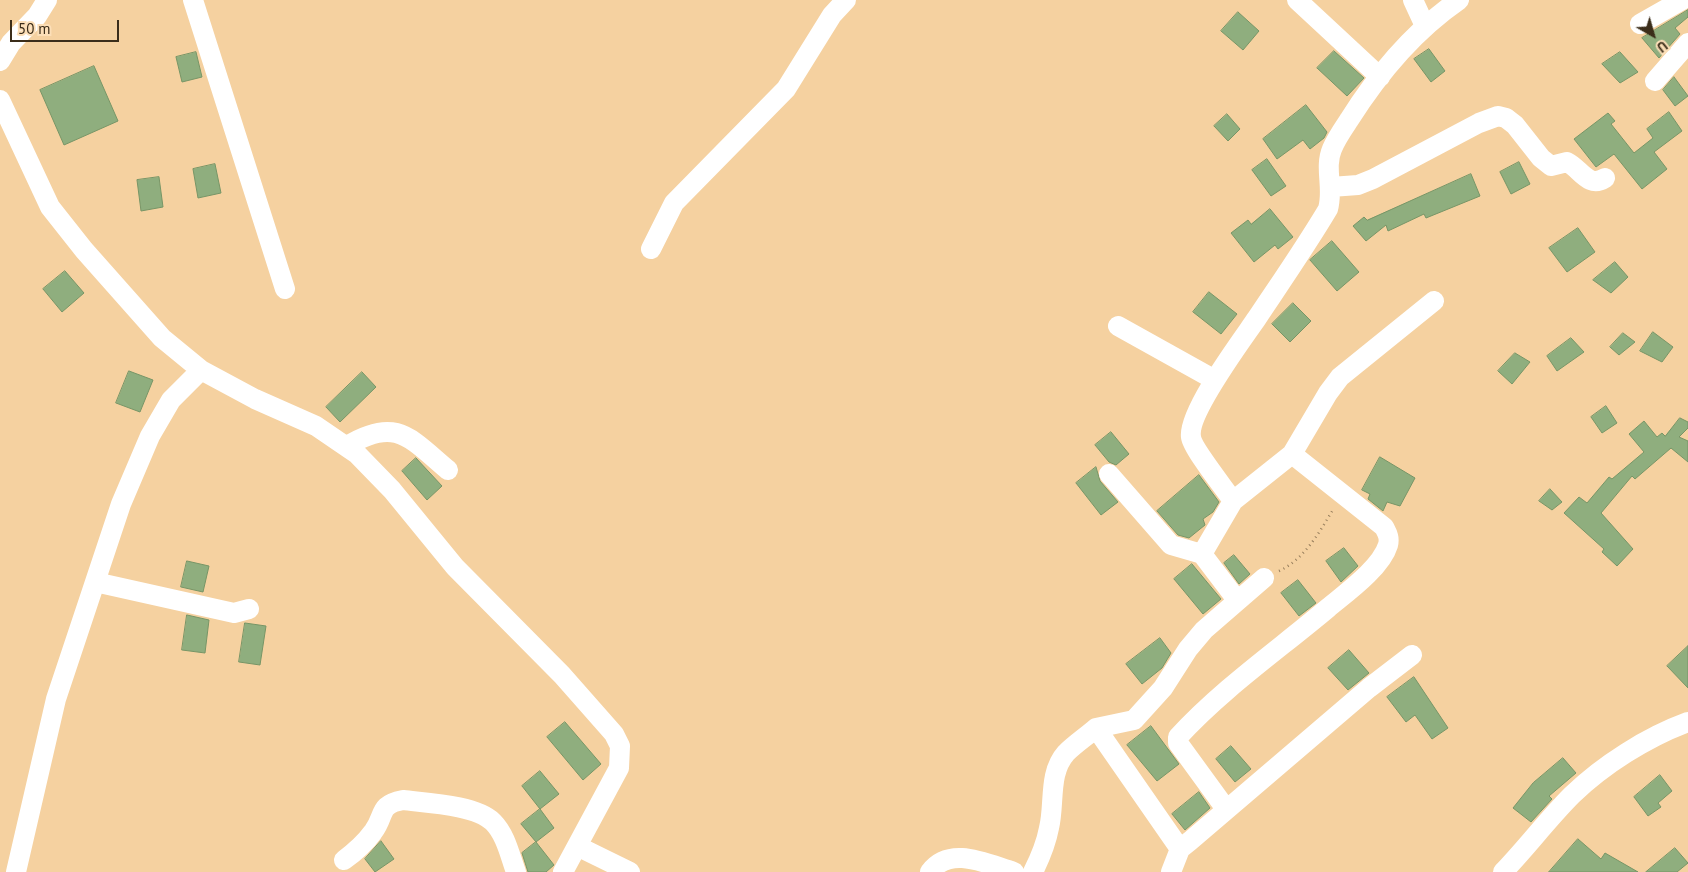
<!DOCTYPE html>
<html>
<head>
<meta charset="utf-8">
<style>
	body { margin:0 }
	#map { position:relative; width:1688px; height:872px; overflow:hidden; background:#f5d1a0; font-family:"PT Sans",sans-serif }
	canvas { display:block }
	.north { position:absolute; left:1628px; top:10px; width:50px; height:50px; -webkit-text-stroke:4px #fcdfb8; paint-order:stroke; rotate:142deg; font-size:14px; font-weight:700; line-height:20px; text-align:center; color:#3b2d1a }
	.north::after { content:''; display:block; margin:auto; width:18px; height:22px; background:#3b2d1a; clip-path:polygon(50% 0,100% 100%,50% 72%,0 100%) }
	.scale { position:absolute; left:10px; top:20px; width:109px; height:22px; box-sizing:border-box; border:2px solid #3b2d1a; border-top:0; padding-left:6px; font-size:15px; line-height:18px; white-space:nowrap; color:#3b2d1a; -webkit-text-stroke:4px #fcdfb8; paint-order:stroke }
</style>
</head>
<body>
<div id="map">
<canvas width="1688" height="872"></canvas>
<div class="north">U</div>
<div class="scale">50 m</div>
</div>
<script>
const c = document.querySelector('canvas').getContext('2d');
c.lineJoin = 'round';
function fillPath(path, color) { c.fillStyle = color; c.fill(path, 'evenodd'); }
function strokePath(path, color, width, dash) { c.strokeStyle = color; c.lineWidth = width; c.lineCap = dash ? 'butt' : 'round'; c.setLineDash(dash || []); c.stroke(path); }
const building = new Path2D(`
	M1688 10V17L1675 28 1680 34 1659 58 1642 38Z
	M1238 12 1259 31 1243 50 1221 31Z
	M1429 49 1445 71 1431 82 1414 59Z
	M1334 51 1364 78 1347 96 1317 68Z
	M196 52 202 77 182 82 176 57Z
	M1620 52 1638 72 1620 83 1602 64Z
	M94 66 118 121 64 145 40 90Z
	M1674 77 1688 96 1675 106 1663 90Z
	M1306 105 1327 132 1324 138 1310 149 1303 140 1277 159 1263 139Z
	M1669 112 1682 131 1654 152 1667 169 1642 189 1614 154 1596 167 1574 139 1608 113 1615 121 1611 124 1634 153 1653 138 1647 129Z
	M1227 114 1240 129 1228 141 1214 126Z
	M1267 159 1286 186 1271 196 1252 170Z
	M1519 162 1530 184 1511 194 1500 172Z
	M215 164 221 193 198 198 193 169Z
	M1471 174 1480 196 1426 218 1424 214 1388 231 1386 225 1366 241 1353 226 1364 217 1367 220Z
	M159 177 163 207 141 211 137 180Z
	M1270 209 1293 237 1278 249 1275 245 1254 262 1231 233 1248 220 1251 224Z
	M1578 228 1595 252 1567 272 1549 248Z
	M1332 241 1359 272 1337 291 1310 260Z
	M1615 262 1628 277 1611 293 1593 280Z
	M65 271 84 293 62 312 43 289Z
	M1209 292 1237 314 1221 334 1193 312Z
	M1293 303 1311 321 1290 342 1272 324Z
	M1653 332 1673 347 1662 362 1640 351Z
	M1623 333 1635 342 1619 355 1610 347Z
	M1571 338 1584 352 1557 371 1547 356Z
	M1515 353 1530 362 1512 384 1498 371Z
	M129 371 153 380 140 412 116 403Z
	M362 372 376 387 340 422 326 407Z
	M1606 406 1617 423 1602 433 1591 417Z
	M1680 418 1688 422V428L1679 437 1688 441V462L1671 448 1635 479 1632 476 1601 513 1633 549 1617 566 1602 552 1604 549 1564 513 1579 497 1587 503 1609 477 1612 479 1644 452 1629 434 1644 421 1657 437 1662 433 1665 436Z
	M1111 432 1129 454 1116 465 1109 462 1095 445Z
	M1380 457 1415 478 1400 506 1387 502 1383 511 1368 499 1370 494 1362 490Z
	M416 458 442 486 427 500 402 471Z
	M1096 467 1100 481 1118 502 1101 515 1076 483Z
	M1199 475 1219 502 1213 512 1203 519 1205 525 1189 538 1178 535 1157 511Z
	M1550 489 1562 502 1552 510 1539 501Z
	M1344 548 1358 566 1341 582 1326 561Z
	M1234 555 1250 574 1239 584 1224 563Z
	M187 561 209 566 203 592 181 587Z
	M1192 564 1221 599 1203 614 1174 579Z
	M1298 580 1316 603 1299 616 1281 593Z
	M187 615 209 620 205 653 182 650Z
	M245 623 266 626 260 665 239 662Z
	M1160 638 1171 653 1162 668 1142 684 1126 664Z
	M1688 646V688L1667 666Z
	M1349 650 1369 673 1348 690 1328 668Z
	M1414 677 1448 728 1432 739 1415 715 1406 722 1387 697Z
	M565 722 601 764 583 780 547 737Z
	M1151 726 1179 764 1157 781 1127 745Z
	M1231 746 1251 769 1235 782 1216 759Z
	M1563 758 1576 773 1549 796 1552 799 1531 822 1513 808 1533 783Z
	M540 771 559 794 540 809 522 786Z
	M1660 775 1672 791 1658 803 1661 807 1648 816 1634 797Z
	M1199 792 1210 808 1185 830 1172 814Z
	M540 809 554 828 536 842 521 824Z
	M1578 839 1601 859 1605 853 1638 872H1549Z
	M381 841 394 859 375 872 365 859Z
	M536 842 554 865 546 872H528L522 853Z
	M1675 848 1688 863 1677 872H1646Z`);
fillPath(building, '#8fae7e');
strokePath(building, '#779566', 1);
strokePath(new Path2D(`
	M1279 571C1305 559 1320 531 1334 508`), '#977e5c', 2.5, [1, 4]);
strokePath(new Path2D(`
	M193 0 285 289
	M1297 0 1380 77
	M1413 0 1425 26
	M1640 24 1682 0
	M0 61 11 43 37 16 47 0
	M1655 81 1688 43
	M0 100 50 207 84 250 162 338 201 370 255 399 316 426 357 454 392 490 455 567 562 675 614 734 620 746 619 768 563 872
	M1331 187 1358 185 1373 179 1479 123 1498 116 1506 118 1515 125 1541 158 1551 166 1567 162C1580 168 1588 189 1605 178
	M651 249 674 203 786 89 832 15 846 0
	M1118 326 1215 380
	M347 446C396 416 410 438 448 470
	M1292 454 1328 393 1340 377 1434 301
	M1109 474 1171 545 1202 554
	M95 582 234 613 249 609
	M1237 600 1202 554 1233 501C1225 489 1192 448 1191 437 1187 413 1242 340 1257 318 1281 282 1306 246 1328 209 1334 188 1324 168 1332 149 1336 139 1343 129 1349 120 1378 74 1414 31 1459 0
	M1226 809 1178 743V737C1222 689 1278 650 1328 608 1346 593 1381 568 1388 545 1390 537 1387 533 1384 527L1292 454 1233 501
	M577 846 630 872
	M1180 849 1096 728 1134 720 1163 688 1188 649 1204 630 1264 578
	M344 860C355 852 365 843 373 832 386 815 377 805 403 800 427 803 476 805 493 822 506 835 510 856 516 872
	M16 872 56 699 121 504 150 436 171 400 201 370
	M930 872C950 845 987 864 1014 872
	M1033 872C1040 858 1046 844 1049 828 1055 804 1048 773 1066 753 1075 744 1087 736 1096 728
	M1171 872 1180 849 1190 841 1369 688 1412 655
	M1503 872C1527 847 1548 819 1572 795 1603 765 1647 737 1688 722`), '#fff', 20);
</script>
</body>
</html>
